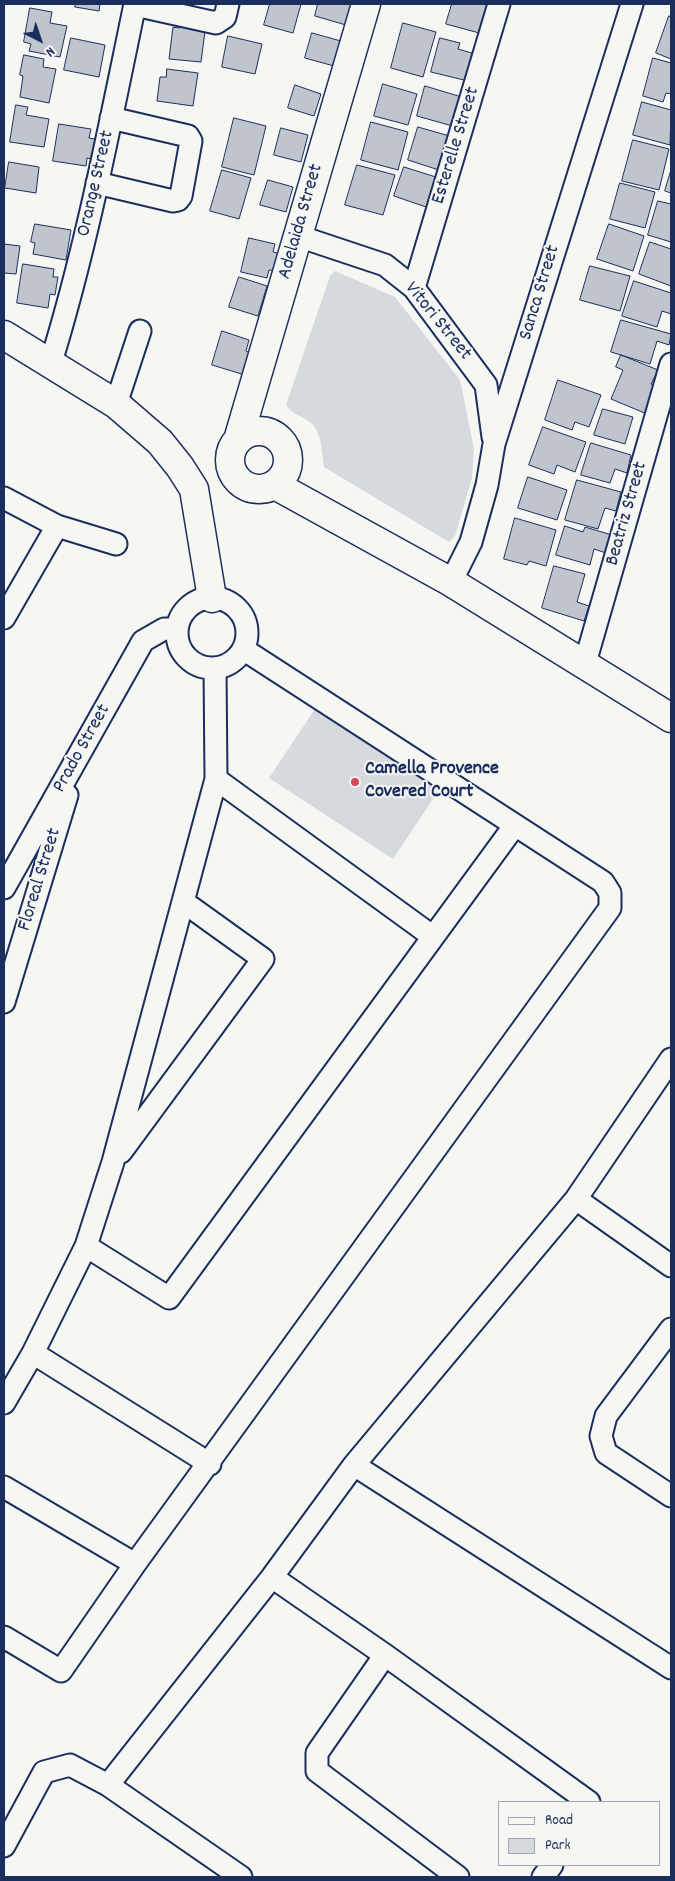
<!DOCTYPE html>
<html>
<head>
<meta charset="utf-8">
<style>
	body { margin:0 }
	#map { position:relative; width:675px; height:1881px; overflow:hidden; background:#f6f6f2; font-family:Dekko,sans-serif }
	canvas { display:block }
	.frame { position:absolute; inset:0; border:5px solid #1b2f5e; pointer-events:none }
	.legend { position:absolute; left:498px; top:1801px; width:162px; height:65px; box-sizing:border-box; background:#f6f6f2; border:1px solid #9ea6b7; margin:0; padding:6px 9px; list-style:none; font-size:15px; color:#1b2f5e }
	.legend li { display:flex; align-items:center; gap:10px; height:25px }
	.legend b { width:25px; border:1px solid #9ea6b7 }
	.north { position:absolute; left:15px; top:15px; width:50px; height:50px; -webkit-text-stroke:4px #f6f6f2; paint-order:stroke; rotate:139deg; font-size:14px; font-weight:700; line-height:20px; text-align:center; color:#1b2f5e }
	.north::after { content:''; display:block; margin:auto; width:18px; height:22px; background:#1b2f5e; clip-path:polygon(50% 0,100% 100%,50% 72%,0 100%) }
</style>
</head>
<body>
<div id="map">
<canvas width="675" height="1881"></canvas>
<div class="frame"></div>
<ul class="legend">
<li><b style="height:6px;background:#f6f6f2"></b>Road</li>
<li><b style="height:14px;background:#d6d9dd"></b>Park</li>
</ul>
<div class="north">N</div>
</div>
<script>
const c = document.querySelector('canvas').getContext('2d');
c.lineJoin = 'round';
function fillPath(path, color) { c.fillStyle = color; c.fill(path, 'evenodd'); }
function strokePath(path, color, width, dash) { c.strokeStyle = color; c.lineWidth = width; c.lineCap = dash ? 'butt' : 'round'; c.setLineDash(dash || []); c.stroke(path); }
function drawText(font, color, halo, rows, align = 'center') {
  c.font = font + ' Dekko,sans-serif'; c.lineWidth = 4; c.setLineDash([]); c.textBaseline = 'middle'; c.strokeStyle = halo; c.fillStyle = color; for (const [text, x, y, turn = 0] of rows) {
    c.save(); c.translate(x, y); c.rotate((+turn || 0) * Math.PI / 180); c.textAlign = isNaN(turn) ? turn : align; if (halo) c.strokeText(text, 0, 0); c.fillText(text, 0, 0); c.restore();
  }
}
fillPath(new Path2D(`
	M335 271 395 297 460 380 474 449 472 478 455 536 449 542 324 467C322 454 322 433 312 424 303 415 293 416 286 405L330 276Z
	M317 706 441 787 393 859 269 778Z`), '#d6d9dd');
const building = new Path2D(`
	M76 4H100L99 11 75 7Z
	M270 4H301L293 33 264 25Z
	M318 4H353L346 25 315 16Z
	M452 4H492L483 34 446 24Z
	M30 8 52 12 50 23 67 26 60 57 29 51 31 44 24 42Z
	M669 16 671 17V59L656 53Z
	M180 22 193 24 192 29 205 31 201 62 169 59 173 27 179 28Z
	M403 23 436 32 423 77 391 68Z
	M312 33 341 41 334 66 305 58Z
	M228 36 262 44 255 74 222 67Z
	M71 38 105 45 99 77 64 70Z
	M440 38 460 43 458 49 475 54 468 81 431 72Z
	M24 55 44 59 43 67 56 69 49 103 20 97 23 76 20 75Z
	M653 58 671 63V94L666 93 663 102 643 96Z
	M167 69 198 73 193 106 157 101 160 77H166Z
	M383 84 417 94 408 125 374 116Z
	M295 85 321 94 314 116 288 108Z
	M425 86 465 98 456 127 417 116Z
	M642 102 671 110 670 145 633 135Z
	M16 105 28 107 26 115 49 119 44 147 10 142Z
	M234 118 266 126 254 175 222 167Z
	M371 122 408 132 398 170 361 160Z
	M59 124 91 129 89 138 95 139 92 159 87 158 86 166 53 161Z
	M418 127 453 137 442 171 408 160Z
	M281 128 308 135 301 162 274 155Z
	M633 140 669 149 659 190 622 181Z
	M9 162 39 167 36 193 5 188Z
	M357 165 395 175 383 215 345 205Z
	M404 167 439 178 429 208 394 196Z
	M222 170 251 178 239 219 210 211Z
	M671 170V193L665 191Z
	M268 180 293 187 286 212 260 205Z
	M620 183 655 192 645 228 610 219Z
	M658 201 671 204V242L648 235Z
	M35 224 71 230 66 260 33 254 35 243 31 242Z
	M609 224 644 236 633 271 597 259Z
	M249 238 275 244 273 252 281 254 277 271 269 270 267 278 241 272Z
	M650 242 671 249V286L639 274Z
	M4 244 20 246 16 274 4 273Z
	M23 264 54 269 53 277H58L55 295 50 294 48 308 17 303Z
	M590 266 630 276 620 311 580 300Z
	M239 277 267 286 258 316 229 307Z
	M634 281 671 293V314L662 311 657 327 622 316Z
	M621 320 671 334 669 345 657 341 650 364 611 352Z
	M222 331 249 340 246 351 252 354 245 375 212 365Z
	M621 355 658 370 651 384 658 387 647 414 611 399 623 370 616 367Z
	M558 380 601 395 589 427 575 422 572 430 545 420Z
	M603 409 633 417 625 444 594 435Z
	M543 427 586 442 575 472 557 465 554 474 529 465Z
	M591 443 631 455 627 473 615 469 610 483 581 475Z
	M528 477 567 490 557 520 518 508Z
	M577 480 621 492 616 511 605 508 598 529 565 520Z
	M515 518 556 530 546 566 529 561 527 565 504 559Z
	M565 526 583 532 585 527 612 535 606 553 594 549 590 565 556 555Z
	M554 566 585 574 577 602 589 606 584 621 542 608Z`);
fillPath(building, '#c0c4cd');
strokePath(building, '#1b2f5e', 1);
const minor = new Path2D(`
	M135 5 216 23 225 17 228 4
	M97 183 173 201 178 200 181 196 191 141 188 136 111 118
	M298 236 385 265 414 288 486 385 493 437
	M414 288 499 4
	M51 362C87 245 110 124 135 4
	M116 404 140 331
	M4 498 57 526 116 544
	M451 582 471 542 487 485 494 444 632 4
	M177 633a35 35 0 1 1 70 0a35 35 0 1 1-70 0Z
	M4 618 57 526
	M585 663 671 364
	M216 779 432 936
	M4 888 143 641 164 629H177
	M4 1002 67 795
	M121 1152 263 959 185 903
	M576 1199 671 1266
	M86 1246 169 1298 515 825
	M671 1329 606 1416 601 1436 606 1453 671 1496
	M33 1353 210 1464
	M4 1403 33 1353 86 1246 113 1162 216 779 215 668
	M354 1465 671 1668
	M4 1487 135 1564
	M272 1577 385 1655 589 1802
	M4 1637 61 1671 135 1564 610 908V893L603 882 243 649
	M385 1655 317 1753V1771L458 1877
	M108 1785 272 1577 354 1465 576 1199 671 1059
	M4 1846 44 1772 70 1765 108 1785 241 1877
	M543 1877 552 1865`);
const tertiary = new Path2D(`
	M4 335 116 404 160 442 180 467 194 489 212 598
	M230 460a29 29 0 1 1 58 0a29 29 0 1 1-58 0Z
	M238 440 366 4
	M275 485 451 582 671 718`);
strokePath(minor, '#1b2f5e', 25);
strokePath(tertiary, '#1b2f5e', 31);
strokePath(minor, '#f6f6f2', 21);
strokePath(tertiary, '#f6f6f2', 28);
for (const [x, y, r, color] of [
	[355,782,5,"#d1495b"]
]) { const dot = new Path2D(); dot.arc(x, y, r, 0, 2 * Math.PI); c.fillStyle = color; c.fill(dot); strokePath(dot, '#f6f6f2', 2); }
drawText('20px', '#1b2f5e', '#f6f6f2', [
	["Esterelle Street",457,146,-73],
	["Orange Street",97,184,-77],
	["Adelaida Street",302,222,-74],
	["Sanca Street",541,293,-73],
	["Vitori Street",437,322,51],
	["Beatriz Street",628,514,-74],
	["Prado Street",83,749,-61],
	["Floreal Street",41,880,-73]
]);
drawText('bold 20px', '#1b2f5e', '#f6f6f2', [
	["Camella Provence",365,770],
	["Covered Court",365,793]
], 'left');
</script>
</body>
</html>
